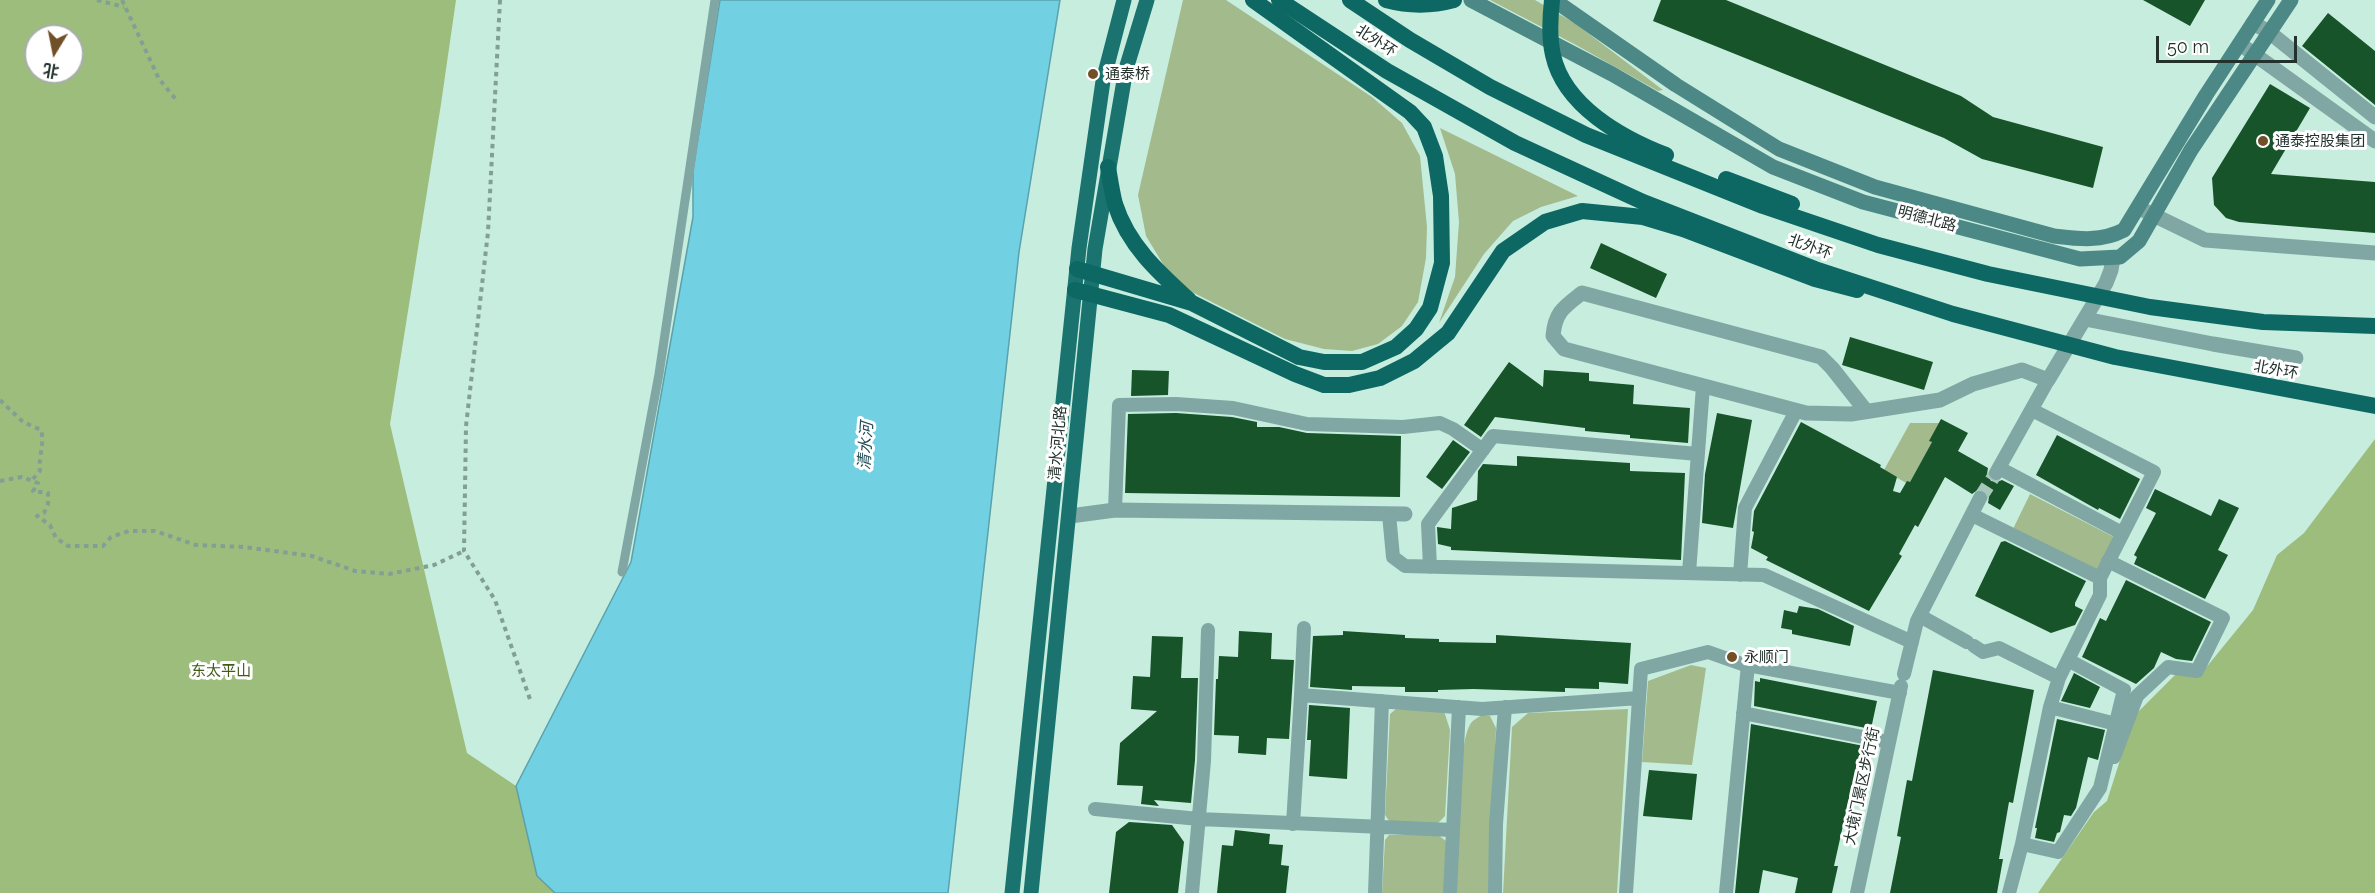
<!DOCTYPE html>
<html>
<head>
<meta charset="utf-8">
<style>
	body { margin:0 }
	#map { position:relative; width:2375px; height:893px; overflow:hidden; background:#c7eddf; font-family:Raleway,"Noto Sans SC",sans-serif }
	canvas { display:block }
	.north { position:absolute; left:24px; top:24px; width:60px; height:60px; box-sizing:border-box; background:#fff; border:2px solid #a7adab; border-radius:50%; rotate:190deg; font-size:16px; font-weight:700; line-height:24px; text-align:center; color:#23322c }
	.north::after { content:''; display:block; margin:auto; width:21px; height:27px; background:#714f27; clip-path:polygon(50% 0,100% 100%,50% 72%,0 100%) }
	.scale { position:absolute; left:2156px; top:36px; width:141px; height:27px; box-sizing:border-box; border:3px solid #23322c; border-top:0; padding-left:8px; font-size:18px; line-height:21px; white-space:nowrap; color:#23322c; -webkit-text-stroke:4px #fff; paint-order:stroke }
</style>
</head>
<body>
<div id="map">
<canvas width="2375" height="893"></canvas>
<div class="north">北</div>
<div class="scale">50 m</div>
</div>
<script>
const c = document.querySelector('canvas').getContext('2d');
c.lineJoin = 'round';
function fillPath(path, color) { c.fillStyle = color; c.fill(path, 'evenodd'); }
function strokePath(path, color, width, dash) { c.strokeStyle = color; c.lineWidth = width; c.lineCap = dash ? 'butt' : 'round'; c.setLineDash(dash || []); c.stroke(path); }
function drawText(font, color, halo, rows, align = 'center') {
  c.font = font + ' Raleway,"Noto Sans SC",sans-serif'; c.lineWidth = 6; c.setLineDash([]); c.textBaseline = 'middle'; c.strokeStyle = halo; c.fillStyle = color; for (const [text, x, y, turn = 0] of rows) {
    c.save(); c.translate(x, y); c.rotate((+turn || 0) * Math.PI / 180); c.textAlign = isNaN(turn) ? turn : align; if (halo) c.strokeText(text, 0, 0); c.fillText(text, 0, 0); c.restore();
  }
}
fillPath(new Path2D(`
	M1183 0H1226L1372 97 1402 123 1420 156 1427 227 1426 258 1418 302 1402 326 1378 344 1352 351 1324 349 1285 339 1192 292 1166 269 1146 236 1138 195Z
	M1490 0H1535L1576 24 1663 90 1658 91 1576 45Z
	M1440 128 1578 196 1541 207 1513 221 1484 254 1439 323 1455 277 1459 222 1455 174Z
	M1910 423H1939L1930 441 1932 442 1910 482 1906 483 1884 470Z
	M2030 494 2114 537 2097 572 2013 529Z
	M1691 665 1706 668 1692 765 1642 762 1648 681Z
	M1396 709 1444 711 1450 730 1445 816 1438 823 1390 822 1385 815 1390 714Z
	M1628 709 1617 893H1503L1512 727 1528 713Z
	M1482 715 1490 716 1496 728 1489 893H1457C1458 862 1456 744 1471 723 1473 720 1479 717 1482 715Z
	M1389 835H1438L1446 841 1444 893H1382L1385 840Z`), '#a3bb8c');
fillPath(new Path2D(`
	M0 0H456L441 104 390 424 467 753 516 786 537 876 555 893H0ZM36 36H72V72H36Z
	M2375 439V893H2038L2094 812 2107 801 2134 716 2178 672 2200 675 2253 610 2277 555 2304 533Z`), '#9dbd7d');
const water = new Path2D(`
	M720 0H1060L1019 252 948 893H555L537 876 516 786 631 562 693 217V170Z`);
fillPath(water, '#71d0e2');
strokePath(water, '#5aa1ab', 1.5);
fillPath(new Path2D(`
	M1661 0H1726L1961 96 1993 117 2103 147 2093 188 1982 159 1944 138 1653 21Z
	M2143 0H2205L2190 26Z
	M2328 13 2375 51V105L2302 46Z
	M2270 84 2310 108 2271 174 2375 182V233L2239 222 2226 218 2214 205 2212 178Z
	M1601 243 1667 274 1656 298 1590 268Z
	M1850 337 1933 362 1924 390 1842 365Z
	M1509 362 1543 387 1544 370 1589 373V381L1634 385 1633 404 1690 408 1688 443 1630 438V435L1585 431V428L1495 417 1481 437 1464 425Z
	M1132 370 1169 371 1168 395 1131 396Z
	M1176 413 1232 417 1257 422V427H1279L1307 433 1401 436 1400 497 1125 493 1128 414Z
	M1717 413 1752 420 1733 528 1702 523 1705 474Z
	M1941 419 1968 433 1958 451 1988 468 1987 474 1991 481 1997 482 2002 480 2014 486 2000 510 1988 503 1989 497 1985 490 1979 489 1972 494 1945 477 1918 527 1915 525 1899 554 1902 556 1869 611 1766 560 1768 557 1751 548 1754 532 1752 531 1754 511 1801 422 1881 465 1880 467 1897 477 1893 491 1900 493 1907 481 1910 482 1932 442 1929 441Z
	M2057 435 2140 479 2120 519 2099 508 2098 510 2036 475Z
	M1453 440 1470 452 1442 489 1426 477Z
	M1517 456 1630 463V471L1685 473 1681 560 1451 550V547L1438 544 1437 527 1451 529 1452 508 1477 500 1478 471 1483 464 1517 466Z
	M2155 489 2211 516 2219 499 2239 508 2218 550 2228 555 2205 599 2134 564 2137 557 2134 555 2156 513 2146 508Z
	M2005 541 2086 581 2075 603V606L2083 610 2075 625 2051 633 1975 596 2001 542Z
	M2126 580 2211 622 2192 661 2176 659 2161 652 2154 668 2136 684 2082 657 2100 618 2106 621Z
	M1799 606 1818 609 1854 626 1850 646 1792 634V630L1781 628 1784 610 1797 613Z
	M1239 631 1272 633 1271 659 1294 660 1289 739 1267 738 1266 755 1238 753 1239 736 1214 735 1216 679H1218L1219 656 1238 657Z
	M1343 631 1405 635V638L1439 639V642L1496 643V635L1631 643 1628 684 1599 682V689L1565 688V692L1473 689 1438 690V692H1405V687L1352 686V690L1310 687 1313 636 1343 635Z
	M1152 636 1183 637 1181 678H1198L1195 760 1191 803 1154 800 1159 806 1141 804 1143 786 1117 785 1120 743 1157 711 1131 709 1133 676 1150 677Z
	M1933 670 2034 690 2013 803 2009 802 1999 859H2003L1997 893H1890L1901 837 1897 836 1907 780 1912 781Z
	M2074 673 2100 687 2090 708 2061 701Z
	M1760 678 1877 701 1871 729 1754 706 1755 681 1760 682Z
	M1309 705 1350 708 1347 779 1309 776 1311 740H1307Z
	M2057 719 2105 730 2098 760 2088 757 2076 808 2071 816 2064 815 2060 832 2057 833 2054 842 2035 838 2037 828H2035Z
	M1751 724 1864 746 1852 804 1848 803 1834 866H1838L1832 893H1795L1798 878 1763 870 1759 893H1735Z
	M1649 770 1697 774 1692 820 1643 816Z
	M1129 822 1172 825 1184 842 1178 893H1109L1116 832Z
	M1235 830 1270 834 1269 844 1283 845 1281 865 1289 866 1286 893H1217L1222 845 1233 846Z`), '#17542a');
strokePath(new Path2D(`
	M1980 498 1996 473`), '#a6c8bb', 14, [14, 7]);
strokePath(new Path2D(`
	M97 0 124 7
	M122 0 159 79 178 102
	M500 0 488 232 466 426 464 551 495 600 531 702
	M0 400 23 422 41 430C45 444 38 457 40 471L32 480
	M0 481 22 477 38 483 33 491 48 493V504L44 513 37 516 50 525 56 538 68 546H103L111 537 129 531H155L196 545 244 547 312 556 355 571 389 574 434 565 464 551`), '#829f94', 4, [4.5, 4.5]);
strokePath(new Path2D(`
	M622 572 659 374 715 0`), '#80a7a4', 9);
strokePath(new Path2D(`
	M1999 468 2122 533
	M1996 473 2048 380
	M1115 510 1119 405 1176 404 1233 408 1307 424 1403 427 1440 423 1453 429 1483 450
	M1389 514 1393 557 1405 566 1764 575 1912 642
	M1972 515 2100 578 2154 472 2032 410
	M2108 561 2223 618 2197 671 2168 667 2137 696 2114 757
	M1430 567 1428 524 1493 436 1698 454
	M1689 573 1703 386
	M1740 575 1745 508 1796 411
	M1920 616 1967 642
	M1304 628 1301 695 1482 709 1639 698
	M1974 646 1983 652 1999 648 2059 678 2100 595V578
	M1904 674 1917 621 1980 498
	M2059 678 2050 707 2022 844 2058 852 2100 788 2124 690 2068 660
	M2050 707 2116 724
	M1743 713 1888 742
	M1095 809 1199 819 1452 830
	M1293 824 1301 695
	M1192 893 1204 761 1208 630
	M1375 893 1382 701
	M1450 893 1459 707
	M1495 893 1496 824 1505 707
	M1626 893 1641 669 1708 652 1742 664 1900 693
	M1726 893 1748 665
	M1857 893 1901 686
	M2009 893 2022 844`), '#80a7a4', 14);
strokePath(new Path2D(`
	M2253 23 2269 32 2375 117
	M2240 44 2375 141
	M2139 208 2205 240 2375 253`), '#80a7a4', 15);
strokePath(new Path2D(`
	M2085 319 2213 344 2296 358
	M1866 411 1832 368 1821 357 1582 293C1564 307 1555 312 1553 336L1564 349 1806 413 1851 414 1940 400 1973 384 2022 370 2048 380 2106 283 2111 270 2113 258
	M1070 516 1115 510 1405 514`), '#80a7a4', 15);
strokePath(new Path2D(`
	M1471 0 1612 74 1773 167 1863 202 2080 259 2120 257 2139 241 2191 150 2291 0
	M1554 0 1676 85 1779 149 1875 187 2054 236C2079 239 2101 242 2124 230L2206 95 2268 0`), '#4c8885', 15);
strokePath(new Path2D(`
	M1012 893 1079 248 1103 81 1124 0
	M1031 893 1095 249 1126 69 1147 0`), '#1a736f', 15);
strokePath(new Path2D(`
	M1386 0C1408 6 1432 6 1454 0
	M1108 167C1110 179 1112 193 1115 204 1128 245 1158 272 1189 300
	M1077 269 1192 303 1299 357 1324 362H1362L1396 347 1416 329 1430 308 1442 263 1441 196 1435 156 1424 127 1410 112 1253 0
	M1075 290 1169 315 1295 374 1324 385H1349L1380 378 1414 361 1448 333 1503 251 1545 222 1582 211 1643 217 1683 229 1815 279 1857 290`), '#0d6864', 16);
strokePath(new Path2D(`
	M1279 0 1387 71 1515 143 1643 202 1815 269 1953 314 2115 357 2375 406
	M1350 0 1410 40 1490 87 1586 135 1763 206 1878 245 1988 274 2150 307 2263 322 2375 326
	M1552 0C1550 18 1549 38 1553 55 1564 106 1622 138 1666 155
	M1726 179 1792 204`), '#0d6864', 16);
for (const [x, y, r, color] of [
	[1093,74,6,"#714f27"],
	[2263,141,6,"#714f27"],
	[1732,657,6,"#714f27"]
]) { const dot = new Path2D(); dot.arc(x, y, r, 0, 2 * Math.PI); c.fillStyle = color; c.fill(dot); strokePath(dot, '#fff', 2); }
drawText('15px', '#23322c', '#fff', [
	["北外环",1376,41,33],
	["明德北路",1927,219,15],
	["北外环",1810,247,20],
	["北外环",2276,370,10],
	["清水河北路",1058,443,-85],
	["大境门景区步行街",1862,786,-78]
]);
drawText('15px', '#23322c', '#fff', [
	["通泰桥",1105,74],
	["通泰控股集团",2275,141],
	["永顺门",1744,657]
], 'left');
drawText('15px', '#3f5c19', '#fff', [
	["东太平山",221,671]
]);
drawText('italic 16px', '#234e56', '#fff', [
	["清水河",866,446,-86]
]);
</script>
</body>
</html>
